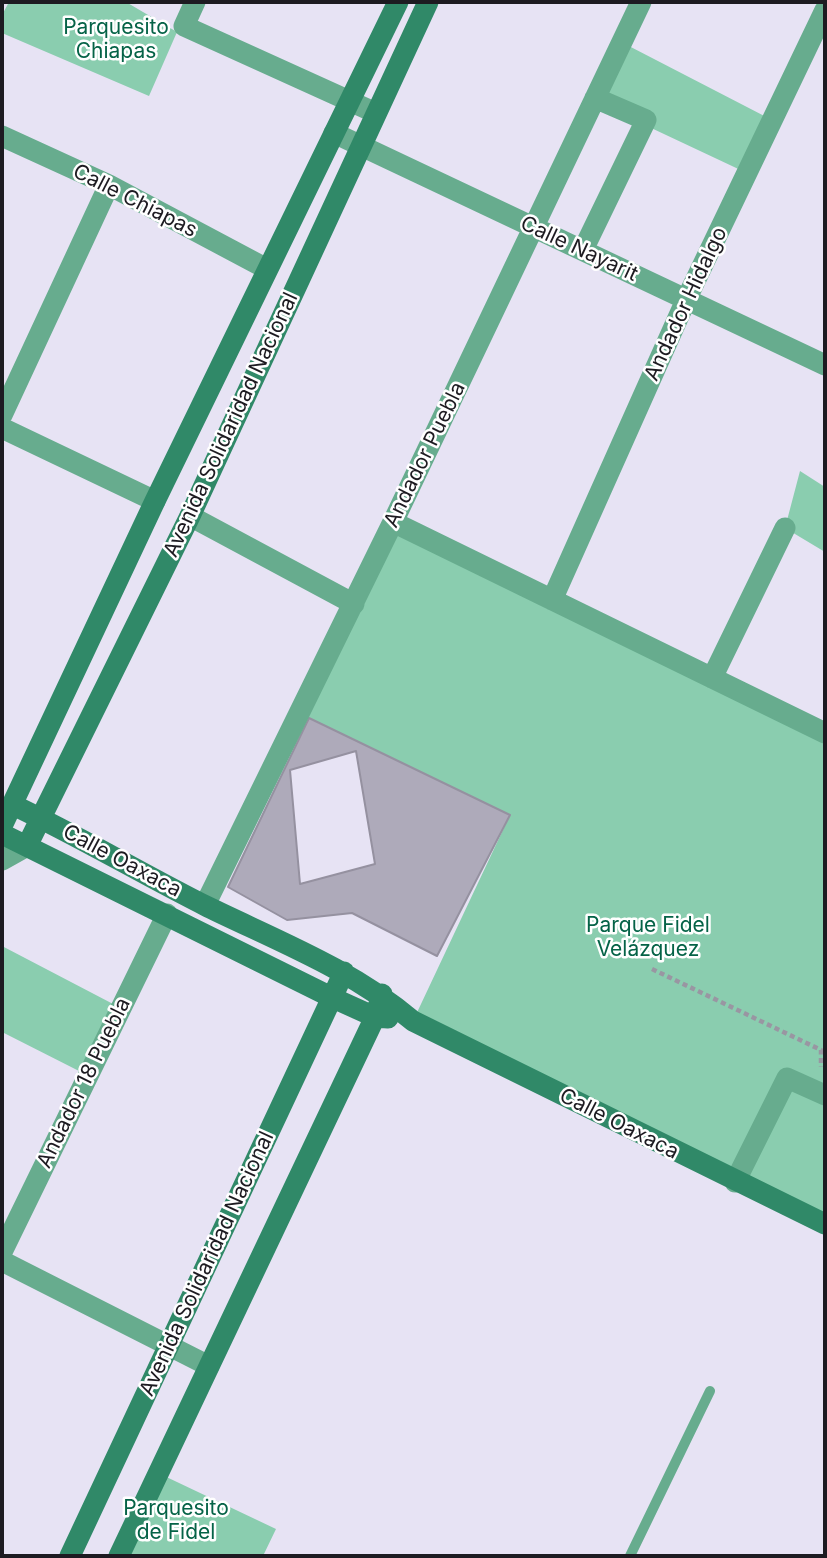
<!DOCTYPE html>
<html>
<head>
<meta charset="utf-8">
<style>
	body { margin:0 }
	#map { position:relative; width:827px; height:1558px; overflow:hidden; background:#e7e3f4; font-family:Inter,sans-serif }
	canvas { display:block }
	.frame { position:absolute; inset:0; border:4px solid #1d1b21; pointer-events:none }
</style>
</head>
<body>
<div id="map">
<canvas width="827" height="1558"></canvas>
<div class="frame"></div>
</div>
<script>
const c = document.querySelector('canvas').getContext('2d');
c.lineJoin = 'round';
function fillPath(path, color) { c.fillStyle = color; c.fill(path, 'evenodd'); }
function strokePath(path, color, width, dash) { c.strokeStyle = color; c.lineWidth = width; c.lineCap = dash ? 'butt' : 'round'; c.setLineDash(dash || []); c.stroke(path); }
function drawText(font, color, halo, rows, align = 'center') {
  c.font = font + ' Inter,sans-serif'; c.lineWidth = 5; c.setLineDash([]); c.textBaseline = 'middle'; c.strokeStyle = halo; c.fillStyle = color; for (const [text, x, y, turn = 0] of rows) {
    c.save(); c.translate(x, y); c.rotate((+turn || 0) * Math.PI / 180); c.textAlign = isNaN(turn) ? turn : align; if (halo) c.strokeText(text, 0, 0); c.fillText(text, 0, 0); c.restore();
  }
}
fillPath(new Path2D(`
	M9 2H126L177 32 149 96 2 33V15Z
	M625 44 774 121 749 174 598 103Z
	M800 471 825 487V552L785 528Z
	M393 522 825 733V1224L413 1021 510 815 299 714Z
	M2 946 115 1005 79 1071 2 1032Z
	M158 1473 276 1529 263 1556H121Z`), '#8acdaf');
const building = new Path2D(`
	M309 718 510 815 437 956 352 913 287 920 228 887Z
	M356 751 375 864 300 884 290 770Z`);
fillPath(building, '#aeaaba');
strokePath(building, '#9591a0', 2);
strokePath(new Path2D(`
	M652 969 821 1050V1067`), '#9996a2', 4.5, [5, 3.5]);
strokePath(new Path2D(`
	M630 1556 710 1391`), '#67ac8e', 10);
strokePath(new Path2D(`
	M195 2 184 26 376 113
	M334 133 825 365
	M2 136 109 185 267 269
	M583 250 646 120 595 98
	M2 415 109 185
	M2 428 155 501
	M190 516 354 604
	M393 522 825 733
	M552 600 686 300 825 10
	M712 678 785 528
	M2 860 27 846
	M205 905 393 522 641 2
	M735 1182 787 1078 825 1095
	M2 1252 167 914
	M2 1261 209 1366`), '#67ac8e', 21);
strokePath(new Path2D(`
	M13 805C79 836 142 874 208 907 278 941 353 970 413 1021L825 1224
	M2 826 155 501 398 2
	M2 834 333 998 375 1017 388 1018
	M27 846 190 516 428 2
	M70 1556 344 972
	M119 1556 375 1017 382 994`), '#308968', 21);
drawText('21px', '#056347', '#fff', [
	["Parquesito",116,28],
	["Chiapas",116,52],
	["Parque Fidel",648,926],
	["Velázquez",648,950],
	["Parquesito",176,1509],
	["de Fidel",176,1533]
]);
drawText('21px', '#1d1b21', '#fff', [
	["Calle Chiapas",135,201,27],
	["Calle Nayarit",579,249,25],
	["Andador Hidalgo",686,304,-65],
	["Avenida Solidaridad Nacional",231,425,-65],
	["Andador Puebla",425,455,-64],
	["Calle Oaxaca",122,861,28],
	["Andador 18 Puebla",84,1083,-64],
	["Calle Oaxaca",619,1124,27],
	["Avenida Solidaridad Nacional",207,1264,-65]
]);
</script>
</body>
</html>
